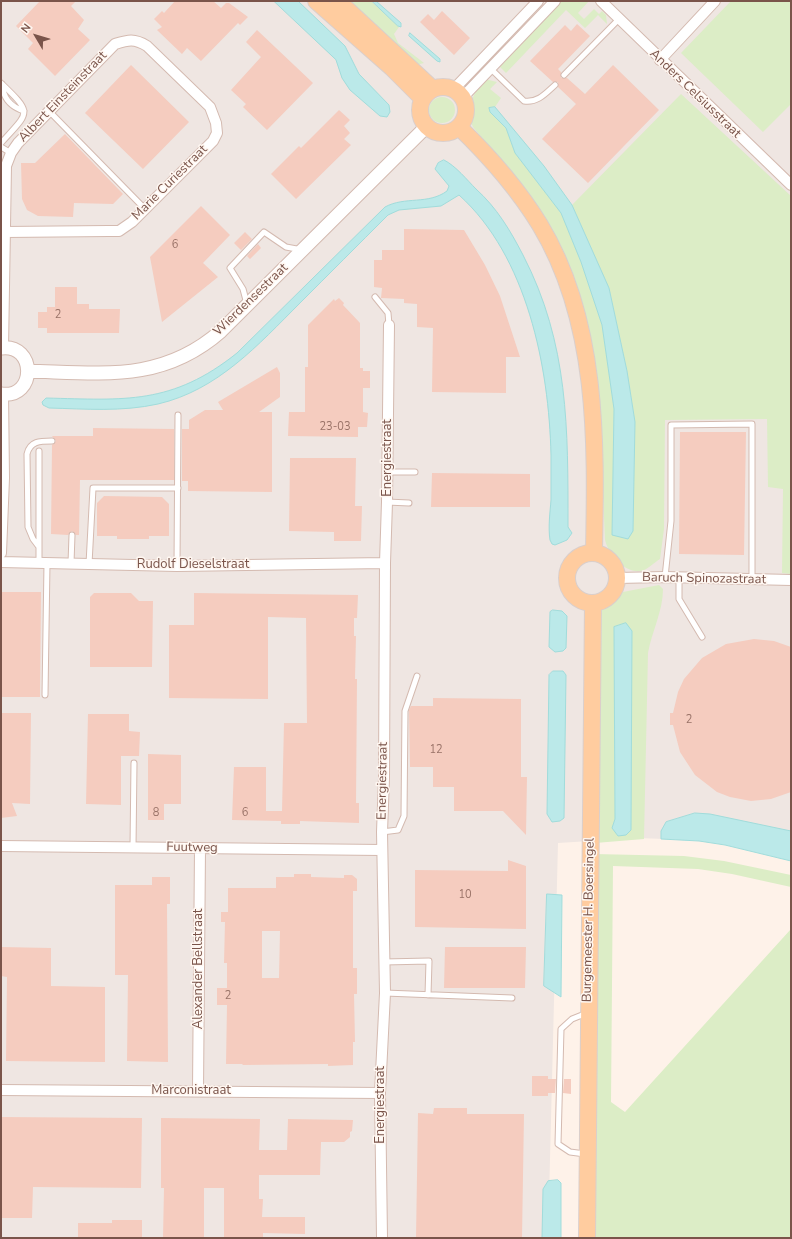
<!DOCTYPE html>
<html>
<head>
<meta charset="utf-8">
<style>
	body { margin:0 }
	#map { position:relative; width:792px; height:1239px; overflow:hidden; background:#fef2e9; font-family:"Nunito Sans",sans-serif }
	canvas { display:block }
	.frame { position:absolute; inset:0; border:2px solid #7a544a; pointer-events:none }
	.north { position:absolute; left:16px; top:16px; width:40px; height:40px; -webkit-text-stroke:3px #fff7f1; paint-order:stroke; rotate:308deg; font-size:11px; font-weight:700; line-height:16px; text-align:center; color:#7a544a }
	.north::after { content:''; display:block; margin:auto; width:14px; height:18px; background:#7a544a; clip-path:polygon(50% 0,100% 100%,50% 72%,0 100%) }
</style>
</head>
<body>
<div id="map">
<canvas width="792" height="1239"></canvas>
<div class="frame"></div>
<div class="north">N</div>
</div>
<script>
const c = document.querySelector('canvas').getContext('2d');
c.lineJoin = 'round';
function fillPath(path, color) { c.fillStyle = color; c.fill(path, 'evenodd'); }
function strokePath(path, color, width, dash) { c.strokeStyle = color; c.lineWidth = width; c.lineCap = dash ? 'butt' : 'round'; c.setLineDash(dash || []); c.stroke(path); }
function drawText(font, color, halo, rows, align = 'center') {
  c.font = font + ' "Nunito Sans",sans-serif'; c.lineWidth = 3; c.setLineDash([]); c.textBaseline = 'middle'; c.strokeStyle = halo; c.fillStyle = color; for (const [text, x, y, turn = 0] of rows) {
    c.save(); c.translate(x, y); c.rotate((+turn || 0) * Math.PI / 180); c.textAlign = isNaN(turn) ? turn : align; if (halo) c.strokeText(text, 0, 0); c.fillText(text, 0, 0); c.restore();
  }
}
fillPath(new Path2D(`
	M1 1H791V858L717 841 638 838 558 843 548 1238H1Z`), '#efe6e2');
fillPath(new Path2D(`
	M345 1H371L399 27 394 34 398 43 424 63 412 66Z
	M560 1H589L578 13 584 19 594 9 599 14 602 11 606 15 607 24 598 15 585 28 566 10 506 73 498 65Z
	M731 1H791V104L763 132 681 53Z
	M485 79 497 82 490 89 501 98 495 107 489 108 490 112 506 128 515 153 561 213 581 262 602 325 614 409 612 535 633 531 635 422 627 371 609 288 572 205 681 94 791 196V574L782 573 783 489 768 487 767 419 665 420 664 529 660 559C655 562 647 570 641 571 624 573 609 555 605 540L598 381 590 359 583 322 501 161 473 127C465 110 473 92 485 79Z
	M429 110a13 13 0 1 1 26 0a13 13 0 1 1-26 0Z
	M659 585 663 589C663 611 652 631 648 653L644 839 595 843 598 612 623 592ZM614 627 631 830 612 828 615 819Z
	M594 854 684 856 724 861 791 875V887L732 874 698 869 613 866 611 1102 625 1112 791 929V1238H593Z`), '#dcedc6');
const water = new Path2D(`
	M274 1H298L345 46 359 74 389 105 390 112 387 117 380 116 350 90 342 78 336 60Z
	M372 1H376L401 23V27L398 26Z
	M410 33 440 59V62L437 61 409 36Z
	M495 107 544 166 572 205 609 288 627 371 635 422 633 531 628 539 612 535 614 409 602 325 581 262 561 213 515 153 506 128 490 112 489 108Z
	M444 160C456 166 467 180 476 189 497 208 510 230 523 255 569 344 568 429 568 527L572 533 567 540 555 545 552 544 550 540C548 527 550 513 551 500 551 485 551 470 551 455 549 367 527 256 459 195L441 206 399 210 388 215C358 245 329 274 300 303 258 345 218 390 158 404 122 412 86 409 49 408L43 405 42 402 46 398C125 400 172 405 237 353L385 207C405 196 428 205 447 191L449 186 435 169 438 163Z
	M553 610 562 611 567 616 566 648 563 651 555 652 549 647 550 612Z
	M626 623 632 631 631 830 626 835 618 836 612 828 615 819 614 627Z
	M553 671H563L566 675 564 818 560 821 552 822 547 814 549 675Z
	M695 813 710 814 791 831V861L725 845 699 841 661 839V831L666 822Z
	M547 894 562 895 561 997 544 986Z
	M558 1180 561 1183V1238H542L543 1189 548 1181Z`);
fillPath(water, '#bbe9e9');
strokePath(water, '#a1dcdb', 1);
fillPath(new Path2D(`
	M40 1H76L71 6 84 20 78 29 90 40 55 76 28 49 33 43 16 26Z
	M175 1H213L221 8 226 3H229L248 17 240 25 238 23 201 61 187 48 182 54 157 30 162 27 154 19 162 11 164 13Z
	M442 11 470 38 454 55 420 22 428 14 434 20Z
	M577 24 590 36 558 69 561 72V78H567L585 94 613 65 659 110 588 183 542 139 576 104 558 87V82H553L530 61 565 25 571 31Z
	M257 30 313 83 267 130 243 107 246 104 231 90 261 57 246 42Z
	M131 65 189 122 143 169 85 113Z
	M339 110 350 120 344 126 350 133 344 139 351 145 296 199 271 174 299 146 301 148Z
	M65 134 123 194 113 204 74 203 73 217 38 216 27 210 22 199 21 163H35Z
	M201 206 230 235 203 263 218 277 162 322 150 257Z
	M404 229 464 230 485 265 500 296 520 357H506V393L432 392 433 328 417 327V304L404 303V299L381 298 382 288 374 287V260H382V250H404Z
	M245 232 252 239 241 250 234 243Z
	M258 244 261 248 250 259 247 256Z
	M55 287H77V304H89V309H120L119 333H47V328H38V312H47V307H55Z
	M339 298 344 303 343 305 360 323V368H363V371H370V388H363V412L368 413 367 427H358V437L288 436 289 412H305V367H308V325L334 299 335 301Z
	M277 367 280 373V397L259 412H272V492L188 491V481H182V429H189V420L205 410H223L218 402Z
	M93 428 174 429V480H80L79 535H76L72 531 68 535 51 534 52 445 56 441 52 436H93Z
	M680 432H746L744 555 679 554Z
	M290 458H356L355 506H362L361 541H334V532L289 531Z
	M432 473 530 474V507H431Z
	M104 496 162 497 169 504V536H149V539H117V536H97V503Z
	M1 592H41L40 697H1Z
	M94 593H131L139 601H153L152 667H90V597Z
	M194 593 358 595 357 618H354V636H356L355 679H357L356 803H359V823L300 821V824H281V821L232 820 234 767H266V811H282L284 723H307L306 618 268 617V699L169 698V625H194Z
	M754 639 774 641 791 647V792L771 799 751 801 730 797 717 792 695 775 680 752 673 725H670V713H673L678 692 684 679 702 658 726 644Z
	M433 698 521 699V777H527L526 835 503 811H454V787H433V767H410L409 710 411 706H433Z
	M1 713H31L30 804 12 803 17 816 1 818Z
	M88 714H129V731L140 732 139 756H121V805L86 804Z
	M148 754 181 755V804H164V820H148Z
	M508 860 526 866V929L415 927V870L508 871Z
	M294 874H311V877L344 878V875H352L357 879V891H353V968H357V994H354L355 1042H353V1065L328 1066V1064L243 1065 242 1064H226L227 1005H217V988H227V963H224L225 922H221V912H228V888H276V877H294ZM262 931H280L279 978H262Z
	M152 877H170V904H167L168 1062 127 1061 128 975H115V885H152Z
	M1 947 51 948V986L105 987V1062L6 1061 7 977 1 976Z
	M445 947H526L525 988H444Z
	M532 1076H548V1079H556L555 1093H548V1096H532Z
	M564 1079H571V1094L563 1093Z
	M434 1108H467V1114H524L522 1238H416L418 1113 433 1114Z
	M1 1117 142 1118 141 1188 33 1187 32 1218H1Z
	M161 1118 260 1119 259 1150H287L288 1119 353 1120 352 1131 350 1132V1137L344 1142H321L320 1175H259V1199H263L262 1217H305V1234L263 1233V1238H224V1188H204V1238H163L164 1188H161Z
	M112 1220H142V1238H78V1223H112Z`), '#f5ccbf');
const service = new Path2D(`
	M490 68 524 101C538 103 546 93 555 85
	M564 75 619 19
	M1 83C33 114 30 111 1 143
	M2 84C3 98 11 107 24 111
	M49 111 145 209
	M1 147 11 153
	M375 297 388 313 389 325
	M247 304 243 289 230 268 264 232 286 247 302 250
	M39 451V547
	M388 472H415
	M387 502 409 503
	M39 563V547L33 539 28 527 27 454C30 441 40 441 52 441
	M71 563 72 535
	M89 564 93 488H178
	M177 566 178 415
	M665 577 671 521V425L752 424V579
	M679 577V599L702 637
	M45 695 47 563
	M382 832 398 830 404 816 405 711 417 676
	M133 847 134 763
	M384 962 429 961 428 995
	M385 993 512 998
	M585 1154 570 1152 558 1144 561 1029 572 1019 587 1013`);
const minor = new Path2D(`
	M601 1 791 185
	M660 60 715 1
	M454 89 538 1
	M463 97 555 1
	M1 231 5 232 109 231H119L132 222 213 141 217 133 216 123 210 107 147 46C134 38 128 40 115 44L18 143 11 153 6 166 3 348
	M1 553 4 478 3 394
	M1 562 177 566 385 563
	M617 578 665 577 791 580
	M1 846 382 850
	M1 1090 380 1093
	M198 1090 200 848
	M382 1238 380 1093 385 993 382 832 384 778 385 563 387 502 389 325`);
const tertiary = new Path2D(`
	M1 348C36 343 37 399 1 394
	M28 371C101 373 162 383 221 331L426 127`);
const primary = new Path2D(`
	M316 1 392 68 422 98
	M338 1 433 89
	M420 110a23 23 0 1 1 46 0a23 23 0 1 1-46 0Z
	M459 127C489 156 518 189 540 225 599 323 596 444 594 553
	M567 578a25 25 0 1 1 50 0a25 25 0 1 1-50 0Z
	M587 1238 593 603`);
strokePath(service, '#d4bab0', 7);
strokePath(minor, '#d4bab0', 12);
strokePath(tertiary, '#d4bab0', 15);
strokePath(primary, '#dacfcc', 18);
strokePath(service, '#fff', 5);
strokePath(minor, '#fff', 10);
strokePath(tertiary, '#fff', 13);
strokePath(primary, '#ffcc9f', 16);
drawText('11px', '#997267', null, [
	["6",175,245],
	["2",58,315],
	["23-03",335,427],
	["2",689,720],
	["12",436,750],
	["8",156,813],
	["6",245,813],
	["10",465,895],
	["2",228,996]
]);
drawText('13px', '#7a544a', '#fff7f1', [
	["Anders Celsiusstraat",695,94,44],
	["Albert Einsteinstraat",63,97,-46],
	["Marie Curiestraat",170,183,-45],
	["Wierdensestraat",251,300,-44],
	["Energiestraat",388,458,-90],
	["Rudolf Dieselstraat",193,565],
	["Baruch Spinozastraat",704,579,1],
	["Energiestraat",383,781,-89],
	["Fuutweg",192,848,1],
	["Burgemeester H. Boersingel",589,920,-89],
	["Alexander Bellstraat",199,969,-90],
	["Marconistraat",191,1091],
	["Energiestraat",381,1105,-90]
]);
</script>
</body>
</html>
